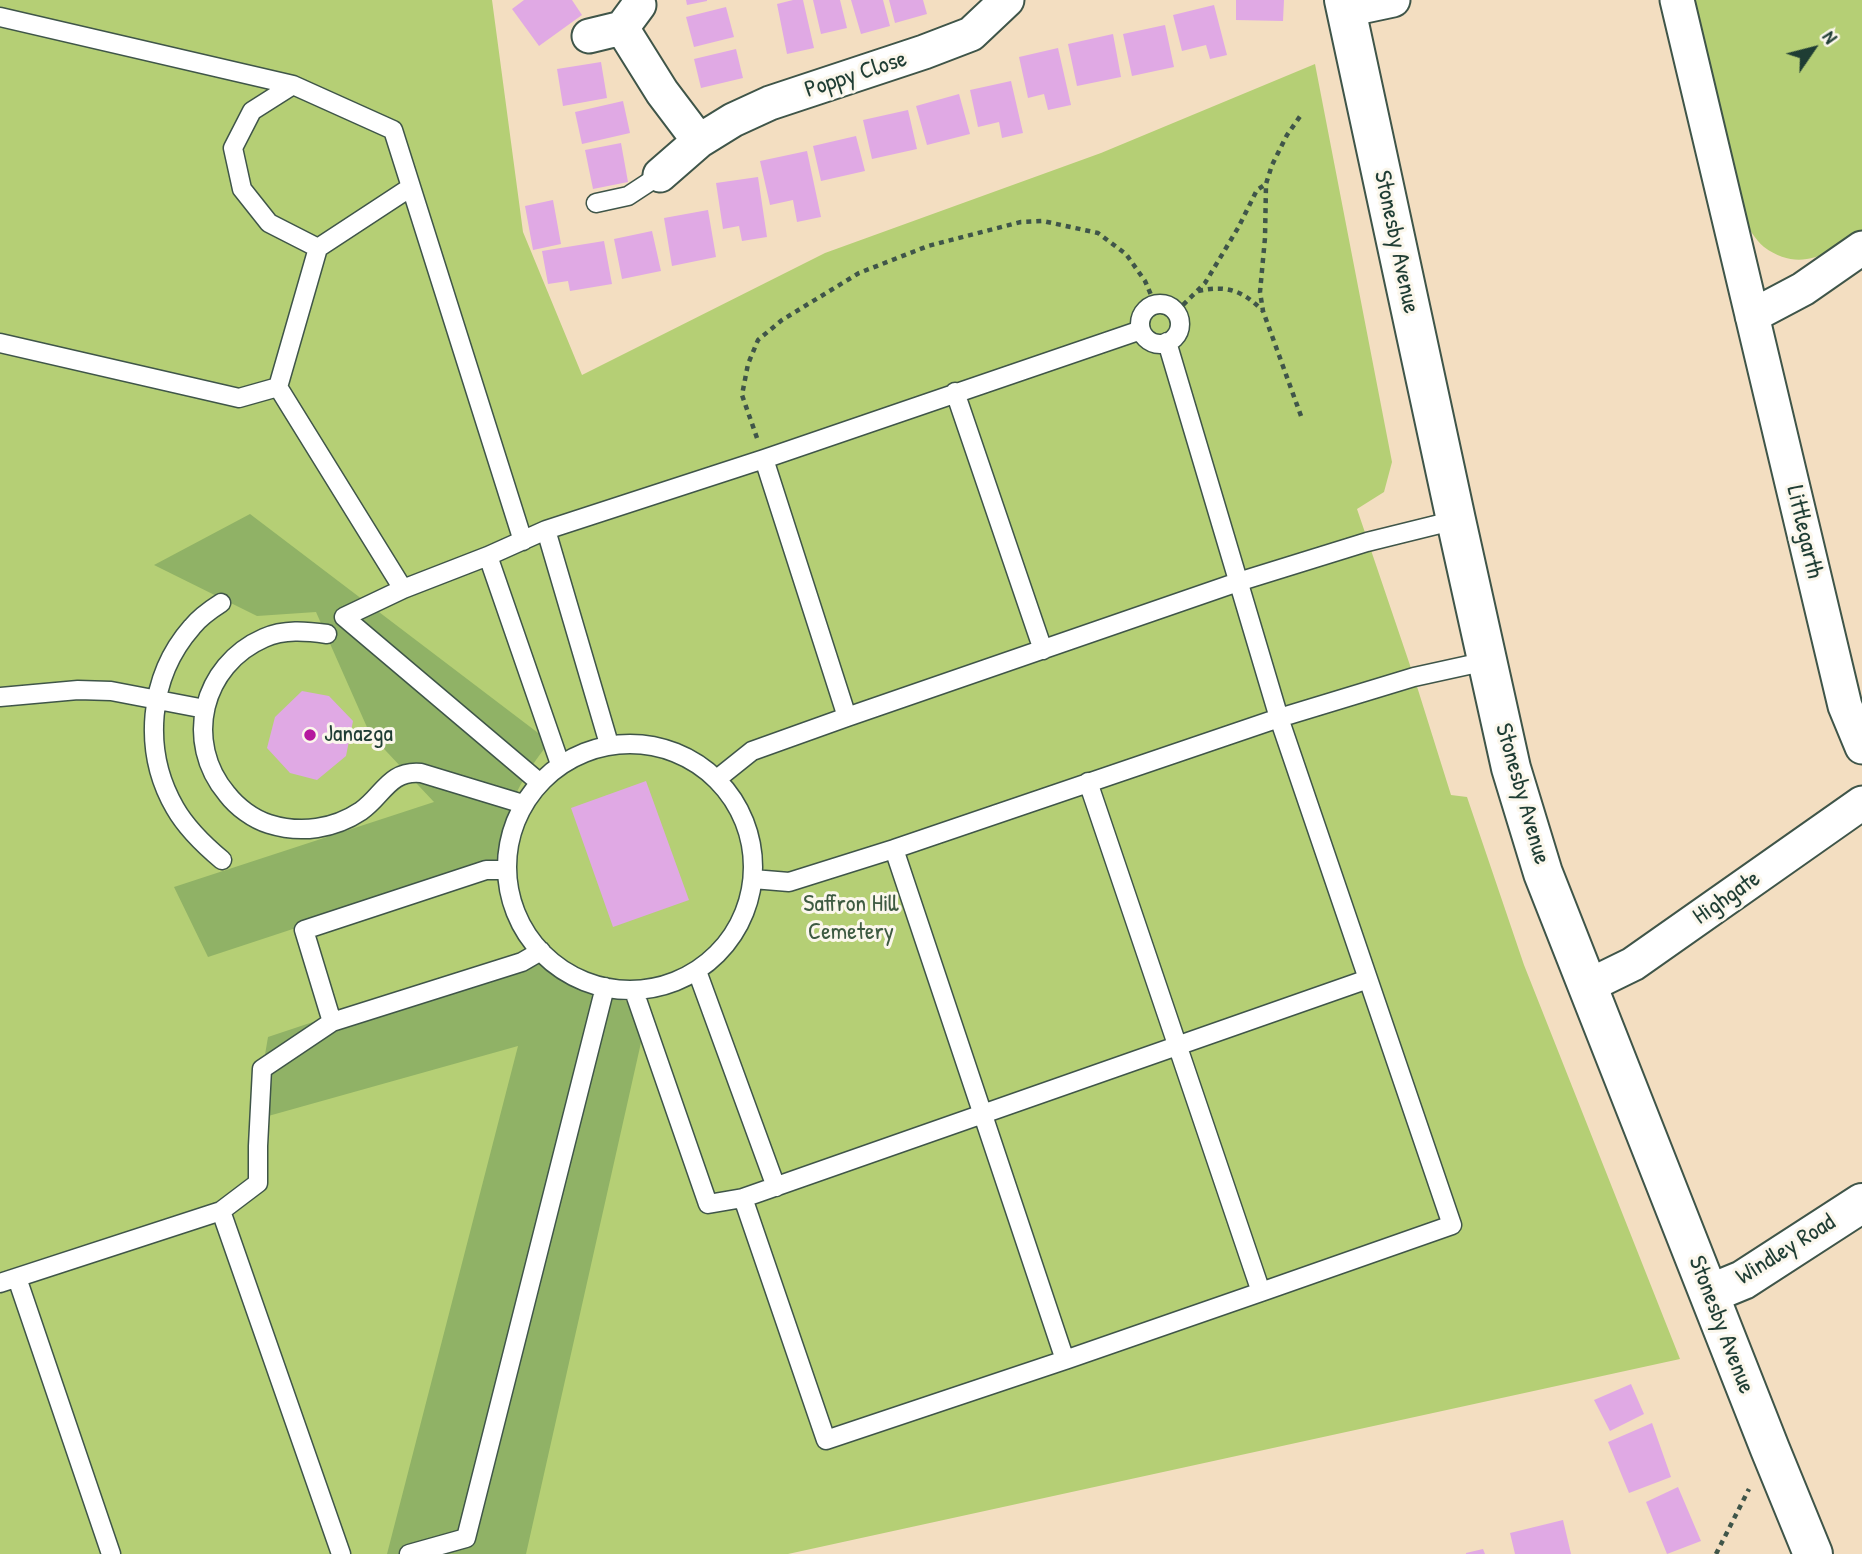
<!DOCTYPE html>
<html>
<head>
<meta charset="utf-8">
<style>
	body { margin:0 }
	#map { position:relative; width:1862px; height:1554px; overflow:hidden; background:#f3dec1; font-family:"Patrick Hand",sans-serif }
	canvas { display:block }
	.north { position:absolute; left:1778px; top:14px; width:70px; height:70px; -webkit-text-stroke:5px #fbf7ec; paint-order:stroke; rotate:55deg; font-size:19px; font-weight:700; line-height:28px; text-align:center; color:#1f3d34 }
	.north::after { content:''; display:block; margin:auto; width:24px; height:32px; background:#1f3d34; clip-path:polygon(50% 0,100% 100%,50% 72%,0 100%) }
</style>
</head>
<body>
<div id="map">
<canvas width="1862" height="1554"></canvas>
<div class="north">N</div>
</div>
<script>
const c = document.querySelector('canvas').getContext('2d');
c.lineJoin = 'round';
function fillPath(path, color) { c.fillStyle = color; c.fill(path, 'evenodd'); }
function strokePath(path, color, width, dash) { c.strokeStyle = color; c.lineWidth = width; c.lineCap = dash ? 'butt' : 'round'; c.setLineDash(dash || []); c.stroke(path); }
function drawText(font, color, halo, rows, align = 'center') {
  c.font = font + ' "Patrick Hand",sans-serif'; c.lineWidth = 6; c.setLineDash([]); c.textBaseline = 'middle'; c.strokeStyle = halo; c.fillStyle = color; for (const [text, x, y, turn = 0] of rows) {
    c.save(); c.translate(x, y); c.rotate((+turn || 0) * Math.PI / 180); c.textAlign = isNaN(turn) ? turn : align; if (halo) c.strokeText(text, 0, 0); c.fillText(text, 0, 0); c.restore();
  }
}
fillPath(new Path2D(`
	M0 0H492L523 232 582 375 825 253 1101 153 1315 64 1392 462 1384 492 1357 509 1414 677 1451 795 1467 797 1524 965 1680 1359 788 1554H0Z
	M1690 0H1862V230C1830 253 1801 274 1764 247 1755 240 1748 226 1741 216Z`), '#b5cf75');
fillPath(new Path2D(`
	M250 514 550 742C533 762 510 796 507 824 506 834 510 847 511 857L208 957 174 887 434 802 370 734 316 612 257 616 154 565Z
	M526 951 559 976 600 995 649 1007 526 1554H387L518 1046 254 1120 268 1037Z`), '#90b266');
fillPath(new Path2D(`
	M524 0H572L582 15 539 46 512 9Z
	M686 0H707V1L687 5Z
	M793 0H803L814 48 787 54 777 4Z
	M813 0H840L847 28 821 34Z
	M851 0H883L890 26 861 34Z
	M889 0H923L927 14 895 23Z
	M1236 0H1284L1283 21 1236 20Z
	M1214 5 1227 55 1210 59 1206 45 1182 51 1173 15Z
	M726 7 734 37 694 47 686 17Z
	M1165 25 1174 67 1132 76 1123 34Z
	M1113 34 1121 77 1077 86 1068 44Z
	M1058 48 1071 105 1048 110 1044 94 1028 98 1019 57Z
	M736 49 743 78 701 88 694 59Z
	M601 62 607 98 563 106 557 69Z
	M1011 81 1023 133 1002 138 999 122 978 127 970 90Z
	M959 94 970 134 927 145 916 106Z
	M623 101 630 133 582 144 575 112Z
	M908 110 917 149 872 159 863 120Z
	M856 136 865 171 821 181 813 146Z
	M621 143 628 182 593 189 585 150Z
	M807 151 821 217 797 222 793 200 770 205 760 161Z
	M758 177 767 237 742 241 739 226 723 229 716 183Z
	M553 200 561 244 533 250 525 206Z
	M708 210 716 257 672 266 664 218Z
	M652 231 661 271 622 279 614 239Z
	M604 241 612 284 570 291 568 281 548 284 542 251Z
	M302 691 329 696 353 721 346 756 317 780 290 773 267 748 275 717Z
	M646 781 689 900 613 927 571 808Z
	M1631 1384 1644 1414 1610 1431 1594 1400Z
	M1652 1423 1671 1477 1629 1493 1608 1442Z
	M1678 1487 1701 1541 1667 1554 1646 1502Z
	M1563 1520 1571 1554H1515L1510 1533Z
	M1483 1549 1485 1554H1466V1553Z`), '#e0a9e4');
const lane = new Path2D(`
	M0 17 293 85 393 130 523 541
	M596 203 628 196 660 175
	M318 248 411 187
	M1140 324a20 20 0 1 1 40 0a20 20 0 1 1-40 0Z
	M1167 342 1279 718 1452 1225 1261 1292
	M0 343 239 398 278 387 318 248 269 223 242 189 233 148 252 111 293 85
	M278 387 403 589
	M955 392 1043 650
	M764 459 847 717
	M546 530 764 459 1141 330
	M488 556 403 589 344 617 539 782
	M221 603C210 610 200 617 192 627 148 677 142 751 175 808 187 829 204 845 222 860
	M327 634C306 631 284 629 264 638 202 665 183 742 227 794 237 807 253 819 269 824 301 834 334 829 361 811 383 796 389 770 421 773L523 804
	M0 697 78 690 111 691 205 709
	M507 867a123 123 0 1 1 246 0a123 123 0 1 1-246 0Z
	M560 764 488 556 546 530 609 744
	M717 779 752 751 847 717 1238 582 1367 542 1456 520
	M894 849 1065 1360 1261 1292 1088 782
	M753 879 789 882 894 849 1279 718 1414 677 1487 661
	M697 971 776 1187
	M634 991 708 1204 743 1198 826 1440 1065 1360
	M332 1022 304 930 486 870H506
	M743 1198 1368 979
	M17 1278 111 1554
	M0 1283 221 1211
	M341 1554 221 1211 258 1183V1146L262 1069 332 1022 522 962 541 951
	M409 1554 466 1538 605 987`);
const street = new Path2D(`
	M1677 0 1845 706 1862 747
	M1346 10 1393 0
	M622 28 662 92 699 141 733 120 770 103 924 52 971 34 1007 0
	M589 36 622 28 639 5
	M660 175 699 141
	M1752 316 1803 289 1862 248
	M1588 986 1633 964 1862 803`);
const secondary = new Path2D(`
	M1344 0 1456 520 1511 768 1543 873 1770 1449 1813 1554
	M1709 1294 1743 1280 1862 1203`);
strokePath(lane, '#3f5549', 21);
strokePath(street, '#3f5549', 37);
strokePath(secondary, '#3f5549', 42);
strokePath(new Path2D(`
	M1198 291C1227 285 1242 290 1263 311
	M1176 312 1205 283 1238 228 1257 190 1266 184
	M1301 416 1263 311 1260 292 1265 238 1266 184 1272 165 1287 135 1301 115
	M757 438 742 395 748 364 758 340 782 320 859 273 928 246 1021 222 1043 221 1098 233 1126 254 1145 281 1155 304
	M1716 1554 1749 1489`), '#3f5549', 4.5, [5, 5]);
strokePath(lane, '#fff', 18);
strokePath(street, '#fff', 33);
strokePath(secondary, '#fff', 38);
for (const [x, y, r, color] of [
	[310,735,7,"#b5179e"]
]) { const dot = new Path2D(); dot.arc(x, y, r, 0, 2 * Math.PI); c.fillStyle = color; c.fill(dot); strokePath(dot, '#fbf7ec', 2.5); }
drawText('24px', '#1f3d34', '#fbf7ec', [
	["Poppy Close",856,75,-18],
	["Stonesby Avenue",1396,242,78],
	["Littlegarth",1804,532,77],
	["Stonesby Avenue",1522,794,74],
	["Highgate",1727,898,-35],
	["Windley Road",1786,1250,-32],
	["Stonesby Avenue",1721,1325,69]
]);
drawText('24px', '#1f3d34', '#fbf7ec', [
	["Janazga",324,735]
], 'left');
drawText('24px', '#3d5a41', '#fbf7ec', [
	["Saffron Hill",851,905],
	["Cemetery",851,933]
]);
</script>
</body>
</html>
